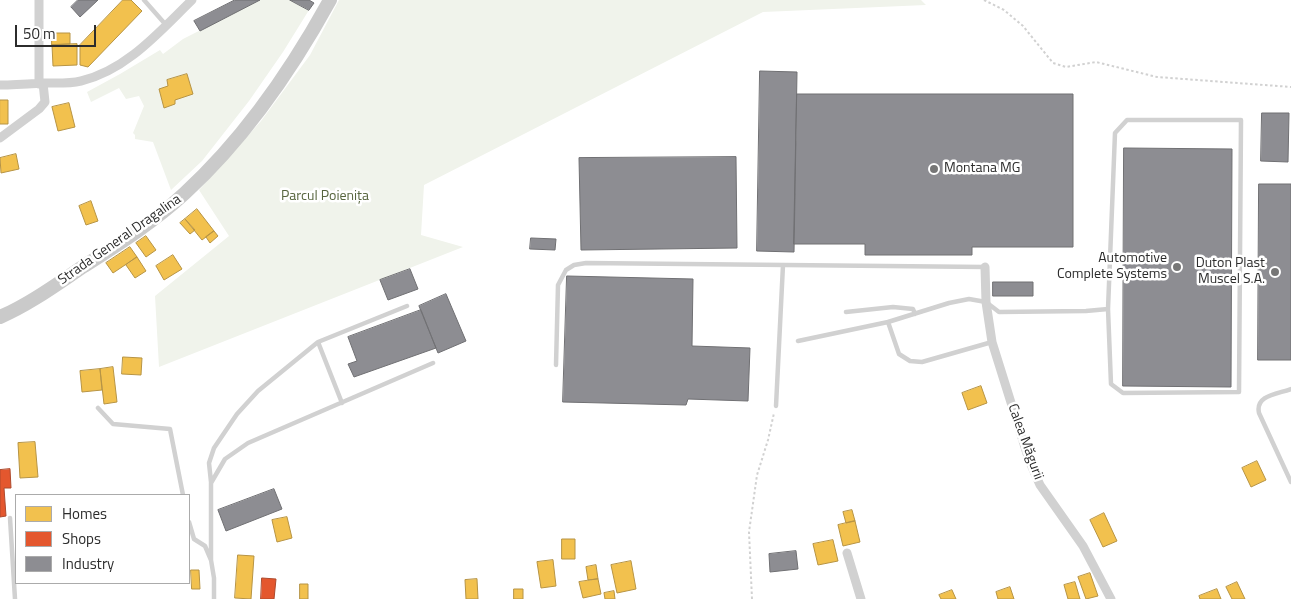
<!DOCTYPE html>
<html>
<head>
<meta charset="utf-8">
<style>
	body { margin:0 }
	#map { position:relative; width:1291px; height:599px; overflow:hidden; background:#fff; font-family:"Titillium Web",sans-serif }
	canvas { display:block }
	.legend { position:absolute; left:15px; top:494px; width:175px; height:90px; box-sizing:border-box; background:#fff; border:1px solid #ababab; margin:0; padding:6px 9px; list-style:none; font-size:15px; color:#2c2c2c }
	.legend li { display:flex; align-items:center; gap:10px; height:25px }
	.legend b { width:25px; border:1px solid #ababab }
	.scale { position:absolute; left:15px; top:25px; width:81px; height:22px; box-sizing:border-box; border:2px solid #2c2c2c; border-top:0; padding-left:6px; font-size:15px; line-height:18px; white-space:nowrap; color:#2c2c2c; -webkit-text-stroke:4px #fff; paint-order:stroke }
</style>
</head>
<body>
<div id="map">
<canvas width="1291" height="599"></canvas>
<ul class="legend">
<li><b style="height:14px;background:#f2c14e"></b>Homes</li>
<li><b style="height:14px;background:#e4572e"></b>Shops</li>
<li><b style="height:14px;background:#8d8d92"></b>Industry</li>
</ul>
<div class="scale">50 m</div>
</div>
<script>
const c = document.querySelector('canvas').getContext('2d');
c.lineJoin = 'round';
function fillPath(path, color) { c.fillStyle = color; c.fill(path, 'evenodd'); }
function strokePath(path, color, width, dash) { c.strokeStyle = color; c.lineWidth = width; c.lineCap = dash ? 'butt' : 'round'; c.setLineDash(dash || []); c.stroke(path); }
function drawText(font, color, halo, rows, align = 'center') {
  c.font = font + ' "Titillium Web",sans-serif'; c.lineWidth = 5; c.setLineDash([]); c.textBaseline = 'middle'; c.strokeStyle = halo; c.fillStyle = color; for (const [text, x, y, turn = 0] of rows) {
    c.save(); c.translate(x, y); c.rotate((+turn || 0) * Math.PI / 180); c.textAlign = isNaN(turn) ? turn : align; if (halo) c.strokeText(text, 0, 0); c.fillText(text, 0, 0); c.restore();
  }
}
fillPath(new Path2D(`
	M260 0H290L309 10 283 52 249 101 202 161 171 190 153 142 135 139V135L133 133 144 106 139 96 126 99 119 88 91 102 87 92 120 74 160 50 163 54 183 39Z
	M339 0H921L926 5 763 12 424 185 421 235 463 247 159 367 155 296 229 236 199 190 261 121 310 55Z`), '#f0f3eb');
const homes = new Path2D(`
	M123 0H131L142 11 88 67 80 65V45Z
	M52 33H70V44L52 45Z
	M77 44V65L53 66 52 45Z
	M187 74 193 94 175 100V104L164 108 159 89 168 86 167 80Z
	M0 100H8V124H0Z
	M69 103 75 127 58 131 52 107Z
	M16 154 19 169 1 173 0 158Z
	M91 201 98 221 86 225 79 206Z
	M197 209 214 231 202 240 185 219Z
	M185 219 195 230 190 234 180 223Z
	M214 231 218 236 210 243 206 237Z
	M146 236 156 250 146 257 136 243Z
	M130 247 137 257 113 273 106 263Z
	M173 255 182 269 164 280 156 266Z
	M137 257 146 271 135 278 126 265Z
	M123 357 142 358 141 375 122 374Z
	M113 367 117 402 104 404 100 369Z
	M100 369 102 390 82 392 80 371Z
	M981 386 987 403 968 410 962 393Z
	M35 442 38 477 20 478 18 443Z
	M1257 461 1266 480 1251 487 1242 468Z
	M852 510 855 521 846 523 843 512Z
	M1104 513 1117 541 1103 547 1090 520Z
	M287 517 292 538 277 542 272 520Z
	M855 521 860 542 843 546 838 525Z
	M562 539H575V559H562Z
	M833 540 838 561 818 565 813 544Z
	M238 555 254 556 251 599 235 598Z
	M553 560 556 586 541 588 537 562Z
	M631 561 636 589 617 593 611 565Z
	M596 565 598 579 588 580 586 567Z
	M191 570H199L200 589H192Z
	M1090 573 1098 596 1086 599 1078 577Z
	M477 579 478 599H466L465 580Z
	M598 579 601 594 583 598 579 582Z
	M1075 582 1080 599H1068L1064 585Z
	M1237 582 1245 599H1232L1226 587Z
	M300 584H308V599H300Z
	M1010 587 1014 599H998L996 592Z
	M514 589H523V599H514Z
	M1217 589 1221 599H1200L1199 596Z
	M952 590 956 599H941L939 595Z
	M614 591 615 599H605L604 593Z`);
fillPath(homes, '#f2c14e');
strokePath(homes, '#b79444', 1);
const shops = new Path2D(`
	M10 469 11 488H4L6 516 0 517V470Z
	M262 578 276 579 274 599H261Z`);
fillPath(shops, '#e4572e');
strokePath(shops, '#ad4a2d', 1);
const industry = new Path2D(`
	M78 0H98L80 17 71 7Z
	M235 0H260L200 31 194 21Z
	M290 0H309L314 3 309 10Z
	M760 71 797 72 794 252 757 251Z
	M797 94H1073V247H972V255H865V244H794Z
	M1262 113H1289L1288 162 1261 161Z
	M1124 148 1232 149 1231 387 1123 386Z
	M736 157 737 248 581 250 579 158Z
	M1259 184H1291V360H1258Z
	M531 238 556 239 555 250 530 249Z
	M410 269 418 289 388 300 380 280Z
	M567 276 693 279 692 346 750 348 748 401 688 399 686 405 563 402Z
	M993 282H1033V296H993Z
	M446 294 466 341 438 353 419 306Z
	M421 310 436 348 354 377 348 364 357 361 348 337Z
	M274 489 282 509 226 531 218 510Z
	M796 551 798 569 770 572 769 554Z`);
fillPath(industry, '#8d8d92');
strokePath(industry, '#707073', 1);
strokePath(new Path2D(`
	M984 0 1004 10 1023 26 1053 63 1066 67 1096 62 1157 77 1291 87
	M752 599 749 532 757 475 768 440 774 413`), '#d1d1d1', 2, [2.5, 2.5]);
strokePath(new Path2D(`
	M144 0 166 25
	M846 312 893 307 913 309 915 314
	M888 322 899 354 910 361 922 362 992 342
	M798 341 888 322 949 303 969 299 986 302 999 312 1086 311 1108 309 1115 133 1127 120H1241L1239 392 1123 393 1111 384 1108 309
	M318 342 342 403
	M556 365 558 285 566 270 574 265 586 263 985 267
	M1291 389C1278 394 1255 395 1259 413L1291 482
	M776 406 783 265
	M98 408 113 424 170 429 183 495
	M211 482 209 463 214 448 237 414 258 391 318 342 407 306
	M10 518 15 599
	M189 522 194 539 205 546 211 560 214 578V599
	M211 560V483L225 459 248 443 433 363`), '#d1d1d1', 4.5);
strokePath(new Path2D(`
	M39 0V84
	M0 85C14 85 28 84 43 83 56 83 68 84 81 81 127 70 160 31 192 0
	M0 138 39 109 45 102 43 83
	M985 267 986 302 992 342 1029 460 1040 485 1083 546 1111 599
	M847 553 861 599`), '#d1d1d1', 9);
strokePath(new Path2D(`
	M0 317C30 304 57 284 84 266 119 244 155 221 185 193 245 138 291 71 330 0`), '#cacaca', 14);
for (const [x, y, r, color] of [
	[934,169,5,"#767676"],
	[1177,267,5,"#767676"],
	[1275,272,5,"#767676"]
]) { const dot = new Path2D(); dot.arc(x, y, r, 0, 2 * Math.PI); c.fillStyle = color; c.fill(dot); strokePath(dot, '#fff', 2); }
drawText('14px', '#2c2c2c', '#fff', [
	["Montana MG",944,169,"left"],
	["Automotive",1167,259],
	["Complete Systems",1167,275],
	["Duton Plast",1265,264],
	["Muscel S.A.",1265,280]
], 'right');
drawText('14px', '#56643d', '#fff', [
	["Parcul Poieniţa",325,197]
]);
drawText('14px', '#2c2c2c', '#fff', [
	["Strada General Dragalina",120,240,-35],
	["Calea Măgurii",1025,442,70]
]);
</script>
</body>
</html>
